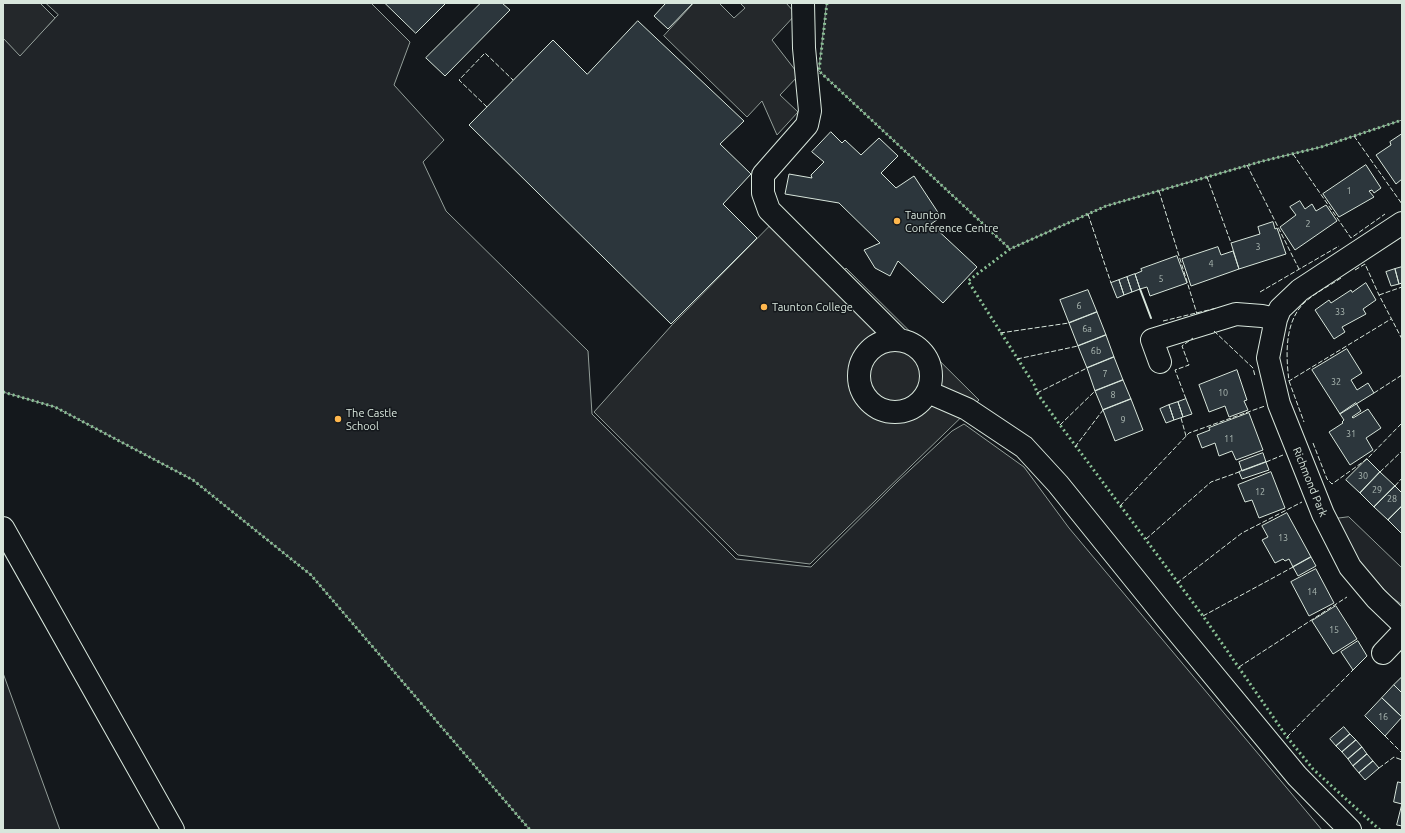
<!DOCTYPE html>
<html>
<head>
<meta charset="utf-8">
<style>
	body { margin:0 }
	#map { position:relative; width:1405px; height:833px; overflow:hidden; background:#14181c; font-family:Ubuntu,sans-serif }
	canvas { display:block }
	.frame { position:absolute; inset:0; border:4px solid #d8e6dc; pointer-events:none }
</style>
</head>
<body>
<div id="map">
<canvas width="1405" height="833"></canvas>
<div class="frame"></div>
</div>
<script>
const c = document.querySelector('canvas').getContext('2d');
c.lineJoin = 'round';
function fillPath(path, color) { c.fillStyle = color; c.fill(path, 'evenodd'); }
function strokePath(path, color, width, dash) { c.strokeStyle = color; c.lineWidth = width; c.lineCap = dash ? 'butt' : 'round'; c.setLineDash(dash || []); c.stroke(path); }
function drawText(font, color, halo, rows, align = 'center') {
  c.font = font + ' Ubuntu,sans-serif'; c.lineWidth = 3; c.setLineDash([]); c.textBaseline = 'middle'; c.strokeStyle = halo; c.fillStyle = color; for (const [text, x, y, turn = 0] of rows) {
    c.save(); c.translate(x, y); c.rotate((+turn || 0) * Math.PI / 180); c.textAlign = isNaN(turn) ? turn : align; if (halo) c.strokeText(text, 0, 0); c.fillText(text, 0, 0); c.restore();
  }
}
const green = new Path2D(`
	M46 3H371L410 42 394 85 444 140 423 162 446 211 588 351 592 414 736 559 811 567 897 482 952 431 964 424 1024 467 1069 528 1322 830H530L311 575 193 480 55 407 3 392V38L20 55 58 15Z
	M827 3H1402V120L1321 147 1263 161 1106 206 1010 249 819 71Z
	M1349 517 1402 568V605L1389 595 1369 573 1350 549 1334 519Z
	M3 673 60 830H3Z`);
fillPath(green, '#202428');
strokePath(green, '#939e99', 1);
const parking = new Path2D(`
	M3 3H40L55 18 20 56 3 38Z
	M694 3H719L734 18 745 8 740 3H786L796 14 772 40 799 75 780 95 798 112 777 135 762 101 747 117 664 36Z
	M770 226 831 284 846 268 979 400 810 564 738 555 594 412 672 325Z`);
fillPath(parking, '#24282b');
strokePath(parking, '#939e99', 1);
const building = new Path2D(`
	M385 3H446L416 33Z
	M481 3H502L510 10 445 76 426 58Z
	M664 3H693L668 29 654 16 665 4Z
	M638 21 744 121 720 144 751 174 723 204 757 238 671 324 469 125 553 40 587 74Z
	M831 132 842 143 845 140 861 155 879 138 898 156 881 173 896 188 914 176 941 217 931 224 977 267 943 303 898 261 890 276 875 268 864 250 880 243 839 203 785 194 789 174 812 178 811 175 824 162 812 152Z
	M1402 134V179L1396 184 1376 155 1391 145 1390 142Z
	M1366 165 1381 188 1374 193 1372 190 1369 191 1374 197 1339 217 1323 194Z
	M1300 201 1305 209 1312 204 1316 211 1326 205 1337 221 1295 250 1280 227 1296 215 1290 207Z
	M1273 222 1275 229 1277 228 1286 254 1239 269 1231 243 1260 234 1258 227Z
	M1218 247 1221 255 1233 251 1239 269 1191 286 1182 259Z
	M1177 256 1187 283 1150 296 1147 287 1140 289 1135 274 1142 271 1141 269Z
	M1402 267V283L1399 284 1395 269Z
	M1395 269 1399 284 1391 286 1386 272Z
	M1135 274 1140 289 1132 292 1127 277Z
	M1127 277 1132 292 1124 295 1119 280Z
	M1119 280 1124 295 1117 298 1111 283Z
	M1366 283 1376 300 1363 309 1366 314 1342 327 1345 332 1334 339 1315 310 1329 300 1331 303 1351 290 1352 292Z
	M1088 290 1097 312 1069 323 1060 300Z
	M1097 312 1106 335 1078 346 1069 323Z
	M1106 335 1114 357 1087 368 1078 346Z
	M1347 349 1362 373 1351 380 1357 390 1368 383 1374 393 1340 414 1312 370Z
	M1114 357 1123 380 1095 391 1087 368Z
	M1237 370 1247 400 1244 401 1248 410 1229 417 1225 406 1209 412 1199 385Z
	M1123 380 1131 399 1103 410 1095 391Z
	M1131 399 1143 430 1115 441 1103 410Z
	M1186 399 1192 414 1183 417 1178 402Z
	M1178 402 1183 417 1174 420 1169 405Z
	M1356 403 1361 411 1352 417 1353 418 1368 409 1381 428 1366 438 1373 450 1350 465 1329 432 1343 423 1342 422 1344 420 1340 414Z
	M1169 405 1174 420 1166 423 1160 409Z
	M1249 413 1263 450 1236 460 1232 451 1219 456 1215 443 1202 448 1197 435 1210 430 1209 428Z
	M1263 453 1266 462 1242 471 1239 462Z
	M1367 459 1380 472 1360 493 1346 480Z
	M1266 462 1269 470 1242 479 1239 472Z
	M1271 472 1285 508 1259 518 1252 500 1245 502 1238 485Z
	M1380 472 1395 486 1374 507 1360 493Z
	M1395 486 1402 493V506L1388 520 1374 507Z
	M1402 506V534L1388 520Z
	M1287 513 1311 557 1293 567 1289 559 1285 561 1283 559 1275 563 1262 540 1268 537 1262 526Z
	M1311 557 1316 566 1298 576 1293 567Z
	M1316 569 1334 603 1309 616 1291 582Z
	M1336 606 1357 639 1333 654 1312 621Z
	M1358 641 1367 656 1353 670 1341 652Z
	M1402 677V693L1394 685Z
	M1394 685 1402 693V717L1382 698Z
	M1382 698 1402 717 1385 736 1365 716Z
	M1344 727 1350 734 1336 746 1330 739Z
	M1350 734 1356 740 1342 752 1336 746Z
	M1356 740 1362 747 1348 759 1342 752Z
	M1362 747 1367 754 1353 766 1348 759Z
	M1367 754 1373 761 1359 773 1353 766Z
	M1373 761 1379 768 1365 780 1359 773Z
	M1398 782 1402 783V804L1394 802Z
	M1402 804V826L1397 825Z`);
fillPath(building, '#2c363c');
strokePath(building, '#d8e6dc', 1);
const minor = new Path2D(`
	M803 3 804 48 810 111 807 125 763 175V193L769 210 899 340
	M1402 223 1300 290 1280 309 1276 319 1268 358 1279 404 1323 514 1350 567 1376 598 1402 623
	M859 376a36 36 0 1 1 72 0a36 36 0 1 1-72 0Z
	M1160 362 1152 340 1236 314 1262 316 1276 319
	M928 392 967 409 1024 447 1058 484 1167 619 1297 776 1350 830
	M3 528 173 830
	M1383 653 1402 633`);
strokePath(minor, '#d8e6dc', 24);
strokePath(minor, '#14181c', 22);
strokePath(new Path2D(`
	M827 3 819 71 1010 249
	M3 392 55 407 193 480 311 575 530 830
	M1380 830 1313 769 1287 737 1203 616 1060 425 1037 393 1035 386 968 281 1010 249 1106 206 1263 161 1321 147 1402 120`), '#8ac095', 3, [2, 3]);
strokePath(new Path2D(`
	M487 107 459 80 485 53 513 80
	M1354 136 1402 204
	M1293 154 1351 238 1385 214
	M1247 165 1299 269
	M1207 177 1231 243
	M1159 191 1197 314
	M1088 214 1111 283
	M1355 270 1365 264 1379 295 1402 339
	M1341 278C1329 286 1313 294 1303 304 1284 324 1286 357 1289 381L1391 319
	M1260 292 1339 246
	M1379 295 1402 287
	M1163 321 1217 308
	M1214 331 1253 368 1255 376
	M1000 333 1069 323
	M1017 359 1078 346
	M1289 381 1304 422
	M1037 393 1087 368
	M1374 393 1402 375
	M1186 399 1175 370 1189 365 1182 346 1193 338
	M1181 418 1186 436
	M1060 425 1095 391
	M1313 443 1327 479 1332 484 1367 459 1402 423
	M1075 447 1103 410
	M1266 462 1283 455
	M1380 472 1402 451
	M1395 486 1402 478
	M1120 506 1189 433 1265 406
	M1146 539 1211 482 1239 472
	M1177 583 1242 533 1302 502
	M1203 616 1293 567
	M1239 667 1347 597
	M1385 736 1402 753
	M1287 737 1353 670
	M1379 768 1394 757 1402 760`), '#d8e6dc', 1, [5, 2]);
strokePath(new Path2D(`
	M1140 289 1151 318`), '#d8e6dc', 2);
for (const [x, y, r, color] of [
	[897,221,4,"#ffb74d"],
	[764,307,4,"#ffb74d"],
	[338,419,4,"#ffb74d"]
]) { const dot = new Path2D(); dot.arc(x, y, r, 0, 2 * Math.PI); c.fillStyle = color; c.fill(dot); strokePath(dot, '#14181c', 1.5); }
drawText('9px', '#adbab4', null, [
	["1",1349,191],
	["2",1308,224],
	["3",1258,247],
	["4",1211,264],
	["5",1161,279],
	["6",1079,306],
	["33",1340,312],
	["6a",1087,329],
	["6b",1096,351],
	["7",1105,374],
	["32",1336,382],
	["10",1223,393],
	["8",1113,395],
	["9",1123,420],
	["31",1351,434],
	["11",1229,439],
	["30",1363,476],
	["29",1377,490],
	["12",1260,492],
	["28",1392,499],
	["13",1283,538],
	["14",1312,592],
	["15",1334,630],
	["16",1383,717]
]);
drawText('11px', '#d8e6dc', '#14181c', [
	["Taunton",905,215],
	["Conference Centre",905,228],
	["Taunton College",772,307],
	["The Castle",346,413],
	["School",346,426]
], 'left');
drawText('11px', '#d8e6dc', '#14181c', [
	["Richmond Park",1310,482,68]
]);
</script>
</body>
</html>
